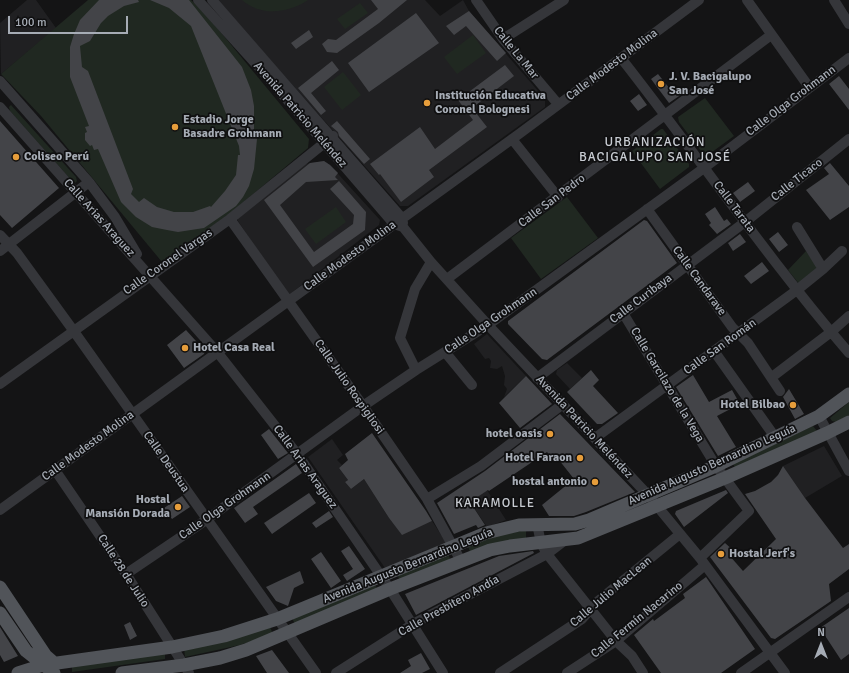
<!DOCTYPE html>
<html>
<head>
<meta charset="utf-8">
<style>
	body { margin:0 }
	#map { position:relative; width:849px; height:673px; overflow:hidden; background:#141415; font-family:Signika,sans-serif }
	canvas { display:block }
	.north { position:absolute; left:801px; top:625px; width:40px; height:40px; -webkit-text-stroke:3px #0f0f10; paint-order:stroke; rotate:0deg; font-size:11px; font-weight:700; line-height:16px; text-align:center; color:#a6acb5 }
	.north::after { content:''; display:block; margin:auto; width:14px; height:18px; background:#a6acb5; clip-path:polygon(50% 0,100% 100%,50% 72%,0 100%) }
	.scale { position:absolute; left:8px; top:16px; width:120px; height:18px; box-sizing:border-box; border:2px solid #a6acb5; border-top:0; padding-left:5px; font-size:12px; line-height:14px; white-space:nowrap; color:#a6acb5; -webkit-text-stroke:3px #0f0f10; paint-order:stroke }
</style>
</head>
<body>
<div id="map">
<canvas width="849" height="673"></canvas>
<div class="north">N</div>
<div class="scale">100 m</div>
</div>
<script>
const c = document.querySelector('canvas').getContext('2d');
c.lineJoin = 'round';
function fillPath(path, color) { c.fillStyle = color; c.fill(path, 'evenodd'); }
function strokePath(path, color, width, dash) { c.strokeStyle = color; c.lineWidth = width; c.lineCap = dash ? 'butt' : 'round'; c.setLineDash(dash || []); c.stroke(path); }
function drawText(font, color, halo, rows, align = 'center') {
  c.font = font + ' Signika,sans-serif'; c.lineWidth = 3.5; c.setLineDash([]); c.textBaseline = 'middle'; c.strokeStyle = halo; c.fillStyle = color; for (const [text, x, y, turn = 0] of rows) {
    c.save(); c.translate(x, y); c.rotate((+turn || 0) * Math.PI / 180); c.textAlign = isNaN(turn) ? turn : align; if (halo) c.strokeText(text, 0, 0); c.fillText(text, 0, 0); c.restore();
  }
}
fillPath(new Path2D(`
	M27 0H36L56 28 1 74 0 23Z
	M217 0H425L440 16 463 0 469 11 545 99V107L408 206H400Z
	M324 161 330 165 380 220 379 225 290 294H287L238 221V218L304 164Z
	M487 334 526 376 504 397 507 389 504 385 505 376 502 366 497 369 490 368 491 361 489 358 485 359 474 344Z
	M567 363 582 378 570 389 556 374 557 370Z
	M332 439 343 455 337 460 342 465 339 468 348 480 345 482 351 489 364 479 389 518 402 534 432 521 447 544 385 568 308 457Z
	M824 446 842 476 805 498 783 466Z
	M487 490 506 520 487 527 470 502Z`), '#202022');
fillPath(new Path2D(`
	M88 0H191L204 12 309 139 308 148 227 216 162 262 41 116 1 74Z
	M242 0H308C289 13 261 17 242 0Z
	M360 3 368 13 345 29 337 19Z
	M473 35 486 53 457 74 444 57Z
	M343 72 361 95 342 110 324 87Z
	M705 98 734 136 708 155H704L679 122 678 117Z
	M11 105 76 177 77 181 75 183 72 181 10 111 9 107Z
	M661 129H663L689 164V167L660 189 632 151Z
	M567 197 598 238 541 279 511 238Z
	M336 207 346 222 316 244 305 229Z
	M806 251 819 269 800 285 788 270Z
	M849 402V415L836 422 832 421 830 418Z
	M813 426 817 431 736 469 733 464Z
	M526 530V538L470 552 468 546 500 535Z
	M448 554 451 561 400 581 397 574Z
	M375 584 377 590 295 624 291 616Z
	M270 627 273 634 240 645 185 657 184 648Z
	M165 652V659L72 672V663Z`), '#202821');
fillPath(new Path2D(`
	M99 0H138L139 2 124 6 108 16 101 23 90 41 80 46 82 67 88 71 133 189 131 194 139 202 144 198 157 207 174 212H193L210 206 211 207 225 191 236 175 238 155H240L239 146 191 26 169 8 150 0H189L242 67 251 90 254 106V130L257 139 254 169 249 186 243 197 236 206 204 228 178 232 167 230 152 227 136 217 121 202 98 149 94 150 92 145 90 146 85 140V133L87 132 85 127 89 126 70 77V47L74 34 80 20Z
	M371 0H407L379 23 337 53 327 52 322 44 328 39 336 40 378 9Z
	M469 11 506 53 497 61 466 26 454 35 446 26Z
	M416 13 439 43 369 92 348 63Z
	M309 30 313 37 296 49 291 43Z
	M332 61 339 70 311 93 326 111 321 115 298 88Z
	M505 65 514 76 472 108 487 127 429 170 434 177 401 202 380 174 379 175 370 164 420 127 435 149 473 120 458 100Z
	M658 74 674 94 679 90 682 94 669 103 651 79Z
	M839 76 849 89V110L829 84Z
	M639 94 647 105 638 111 630 101Z
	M0 121 59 188 12 228 0 215Z
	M337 121 370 159 364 164 339 136 338 132 331 126Z
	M324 161 330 165 338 173 335 177 338 180 306 182 280 205 314 252 353 224 354 215 330 189 339 181 366 212 365 230 313 267 264 200 310 163Z
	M830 163 849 186V207L830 220 806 190 829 174 824 168Z
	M748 182 755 191 740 202 733 193Z
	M715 207 724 221 727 219 731 224 717 234 709 225 711 223 705 214Z
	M644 220 647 221 677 263 547 360 542 359 508 324V321Z
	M778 232 788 245 779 252 769 239Z
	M740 234 746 242 733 251 728 243Z
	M762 262 769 271 751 284 744 276Z
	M186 330 205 351 204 354 184 368 167 345Z
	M591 370 599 380 593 386 618 413 602 424H597L567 392Z
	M693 375 709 402 732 390 740 404 717 416 736 447 718 456 676 387Z
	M526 376 552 404 520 428 499 403Z
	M789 389 804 414 795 419 783 397Z
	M560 414 635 492 586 512 574 516H549L542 505 574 479 559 460 556 462 547 452 489 491 488 490 470 502 485 525 478 528 476 525 454 534 437 503 485 471Z
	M269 429 288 453 278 459 261 435Z
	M372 433 426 511 432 521 402 535 389 518 364 479 351 489 345 482 348 480 339 468 348 460 345 454Z
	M296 464 302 473 253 507 258 514 245 523 234 508Z
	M783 466 805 498 843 548 849 544V569L829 584 831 601 775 639 771 638 710 557 725 543 734 551 729 555 743 571 776 539 745 494 755 491 771 482 778 475Z
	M726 490 728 493 684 527 675 514 676 511Z
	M309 493 316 503 272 534 264 523Z
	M182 496 190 507 172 519 164 508Z
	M329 511 333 517 316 528 312 523Z
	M349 546 365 569 347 581 343 575 353 569 341 551Z
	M533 551 534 553 416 615 405 594 499 556Z
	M321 552 341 581 331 588 311 559Z
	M300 571 304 583 294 588 288 606 276 601 266 587Z
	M706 577 755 649 721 673H661L634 635 653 619 654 621 685 598 683 594Z
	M849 608V654L841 660 820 628Z
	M130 622 137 636 130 640 124 625Z
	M0 627 18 656 4 662 0 655Z
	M272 650 289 673H267L256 656Z
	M421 653 430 669 422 673H400L411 666 408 660Z`), '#434448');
strokePath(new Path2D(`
	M198 0 264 73 394 224 403 227 431 262 488 325 648 495 700 558 785 673
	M212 0 402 218 403 223
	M476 0 503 39 558 104
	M747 0 809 87
	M834 0 849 24
	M503 39 564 0
	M621 58C698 156 768 259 849 353
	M0 81 89 182 115 217 137 254
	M0 107 218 353 298 455 390 589 443 673
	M512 139 558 197
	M647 209 732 327 748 343 780 391
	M230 219 363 406 427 499 461 561
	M797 227 823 269
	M0 235 17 253 73 330 316 673
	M0 251 89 182
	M447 279 771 35
	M623 313 716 466 749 511 700 558
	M714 351 775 437
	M445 352 472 385
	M416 370 400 338 415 289 431 262
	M772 377 831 332 849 316
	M537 378 745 222 849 139
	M0 384 230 219 333 136
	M819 416 849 471
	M595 438 797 290 823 269 842 251
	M55 470 126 574 189 673
	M427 499 481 466 563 404
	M0 510 519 134 699 0
	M537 524 541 543 547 554 616 641 632 656 643 673
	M126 574 206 520 363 406 416 370 488 325 704 168 849 58
	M336 673 413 624 547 554 564 541
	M500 673 582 619 598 601 680 534
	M567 673 616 641 705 565
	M741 673 849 597`), '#35363a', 10);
strokePath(new Path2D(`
	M0 587 46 656 54 663
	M0 613 26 651 54 673
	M18 673 43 665 172 647 224 636 277 619 486 533 519 525 575 524 589 520 716 466 819 416 849 394
	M122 673 184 665 220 658 246 650 390 589 490 550 510 546 578 538 725 478 827 433 849 422`), '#515459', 13);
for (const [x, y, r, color] of [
	[661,84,4,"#e69d3b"],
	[427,103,4,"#e69d3b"],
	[175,127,4,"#e69d3b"],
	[16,157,4,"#e69d3b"],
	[185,348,4,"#e69d3b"],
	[793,405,4,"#e69d3b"],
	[550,434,4,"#e69d3b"],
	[580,458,4,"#e69d3b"],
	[595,482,4,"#e69d3b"],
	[178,507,4,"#e69d3b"],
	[721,554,4,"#e69d3b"]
]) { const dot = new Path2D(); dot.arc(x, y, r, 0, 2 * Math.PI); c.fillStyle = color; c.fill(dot); strokePath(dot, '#0f0f10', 1.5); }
drawText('12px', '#a6acb5', '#0f0f10', [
	["Calle La Mar",516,53,51],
	["Calle Modesto Molina",612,65,-37],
	["Calle Olga Grohmann",791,101,-37],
	["Avenida Patricio Meléndez",300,115,49],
	["Calle Ticaco",797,180,-38],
	["Calle San Pedro",552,201,-37],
	["Calle Tarata",734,207,53],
	["Calle Arias Araguez",99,218,48],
	["Calle Modesto Molina",350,256,-36],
	["Calle Coronel Vargas",168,262,-35],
	["Calle Candarave",699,281,54],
	["Calle Curibaya",641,299,-37],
	["Calle Olga Grohmann",491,321,-34],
	["Calle San Román",720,347,-36],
	["Calle Garcilazo de la Vega",667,385,59],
	["Calle Julio Rospigliosi",349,387,55],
	["Avenida Patricio Meléndez",584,427,47],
	["Calle Modesto Molina",88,446,-36],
	["Calle Deustua",166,462,55],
	["Avenida Augusto Bernardino Leguía",712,465,-24],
	["Calle Arias Araguez",305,467,54],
	["Calle Olga Grohmann",225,506,-35],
	["Avenida Augusto Bernardino Leguía",408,566,-22],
	["Calle 28 de Julio",123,571,57],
	["Calle Julio MacLean",611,592,-40],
	["Calle Presbítero Andía",449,606,-29],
	["Calle Fermín Nacarino",637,620,-39]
]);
drawText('bold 12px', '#a6acb5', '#0f0f10', [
	["J. V. Bacigalupo",669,77],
	["San José",669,91],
	["Institución Educativa",435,96],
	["Coronel Bolognesi",435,110],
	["Estadio Jorge",183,120],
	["Basadre Grohmann",183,134],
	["Coliseo Perú",24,157],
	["Hotel Casa Real",193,348],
	["Hotel Bilbao",785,405,"right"],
	["hotel oasis",542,434,"right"],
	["Hotel Faraon",572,458,"right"],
	["hostal antonio",587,482,"right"],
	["Hostal",170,500,"right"],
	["Mansión Dorada",170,514,"right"],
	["Hostal Jerf's",729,554]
], 'left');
c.letterSpacing = '1px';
drawText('13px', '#c7cbd1', '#0f0f10', [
	["URBANIZACIÓN",655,143],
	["BACIGALUPO SAN JOSÉ",655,158],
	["KARAMOLLE",495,504]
]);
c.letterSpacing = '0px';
</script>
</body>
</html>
